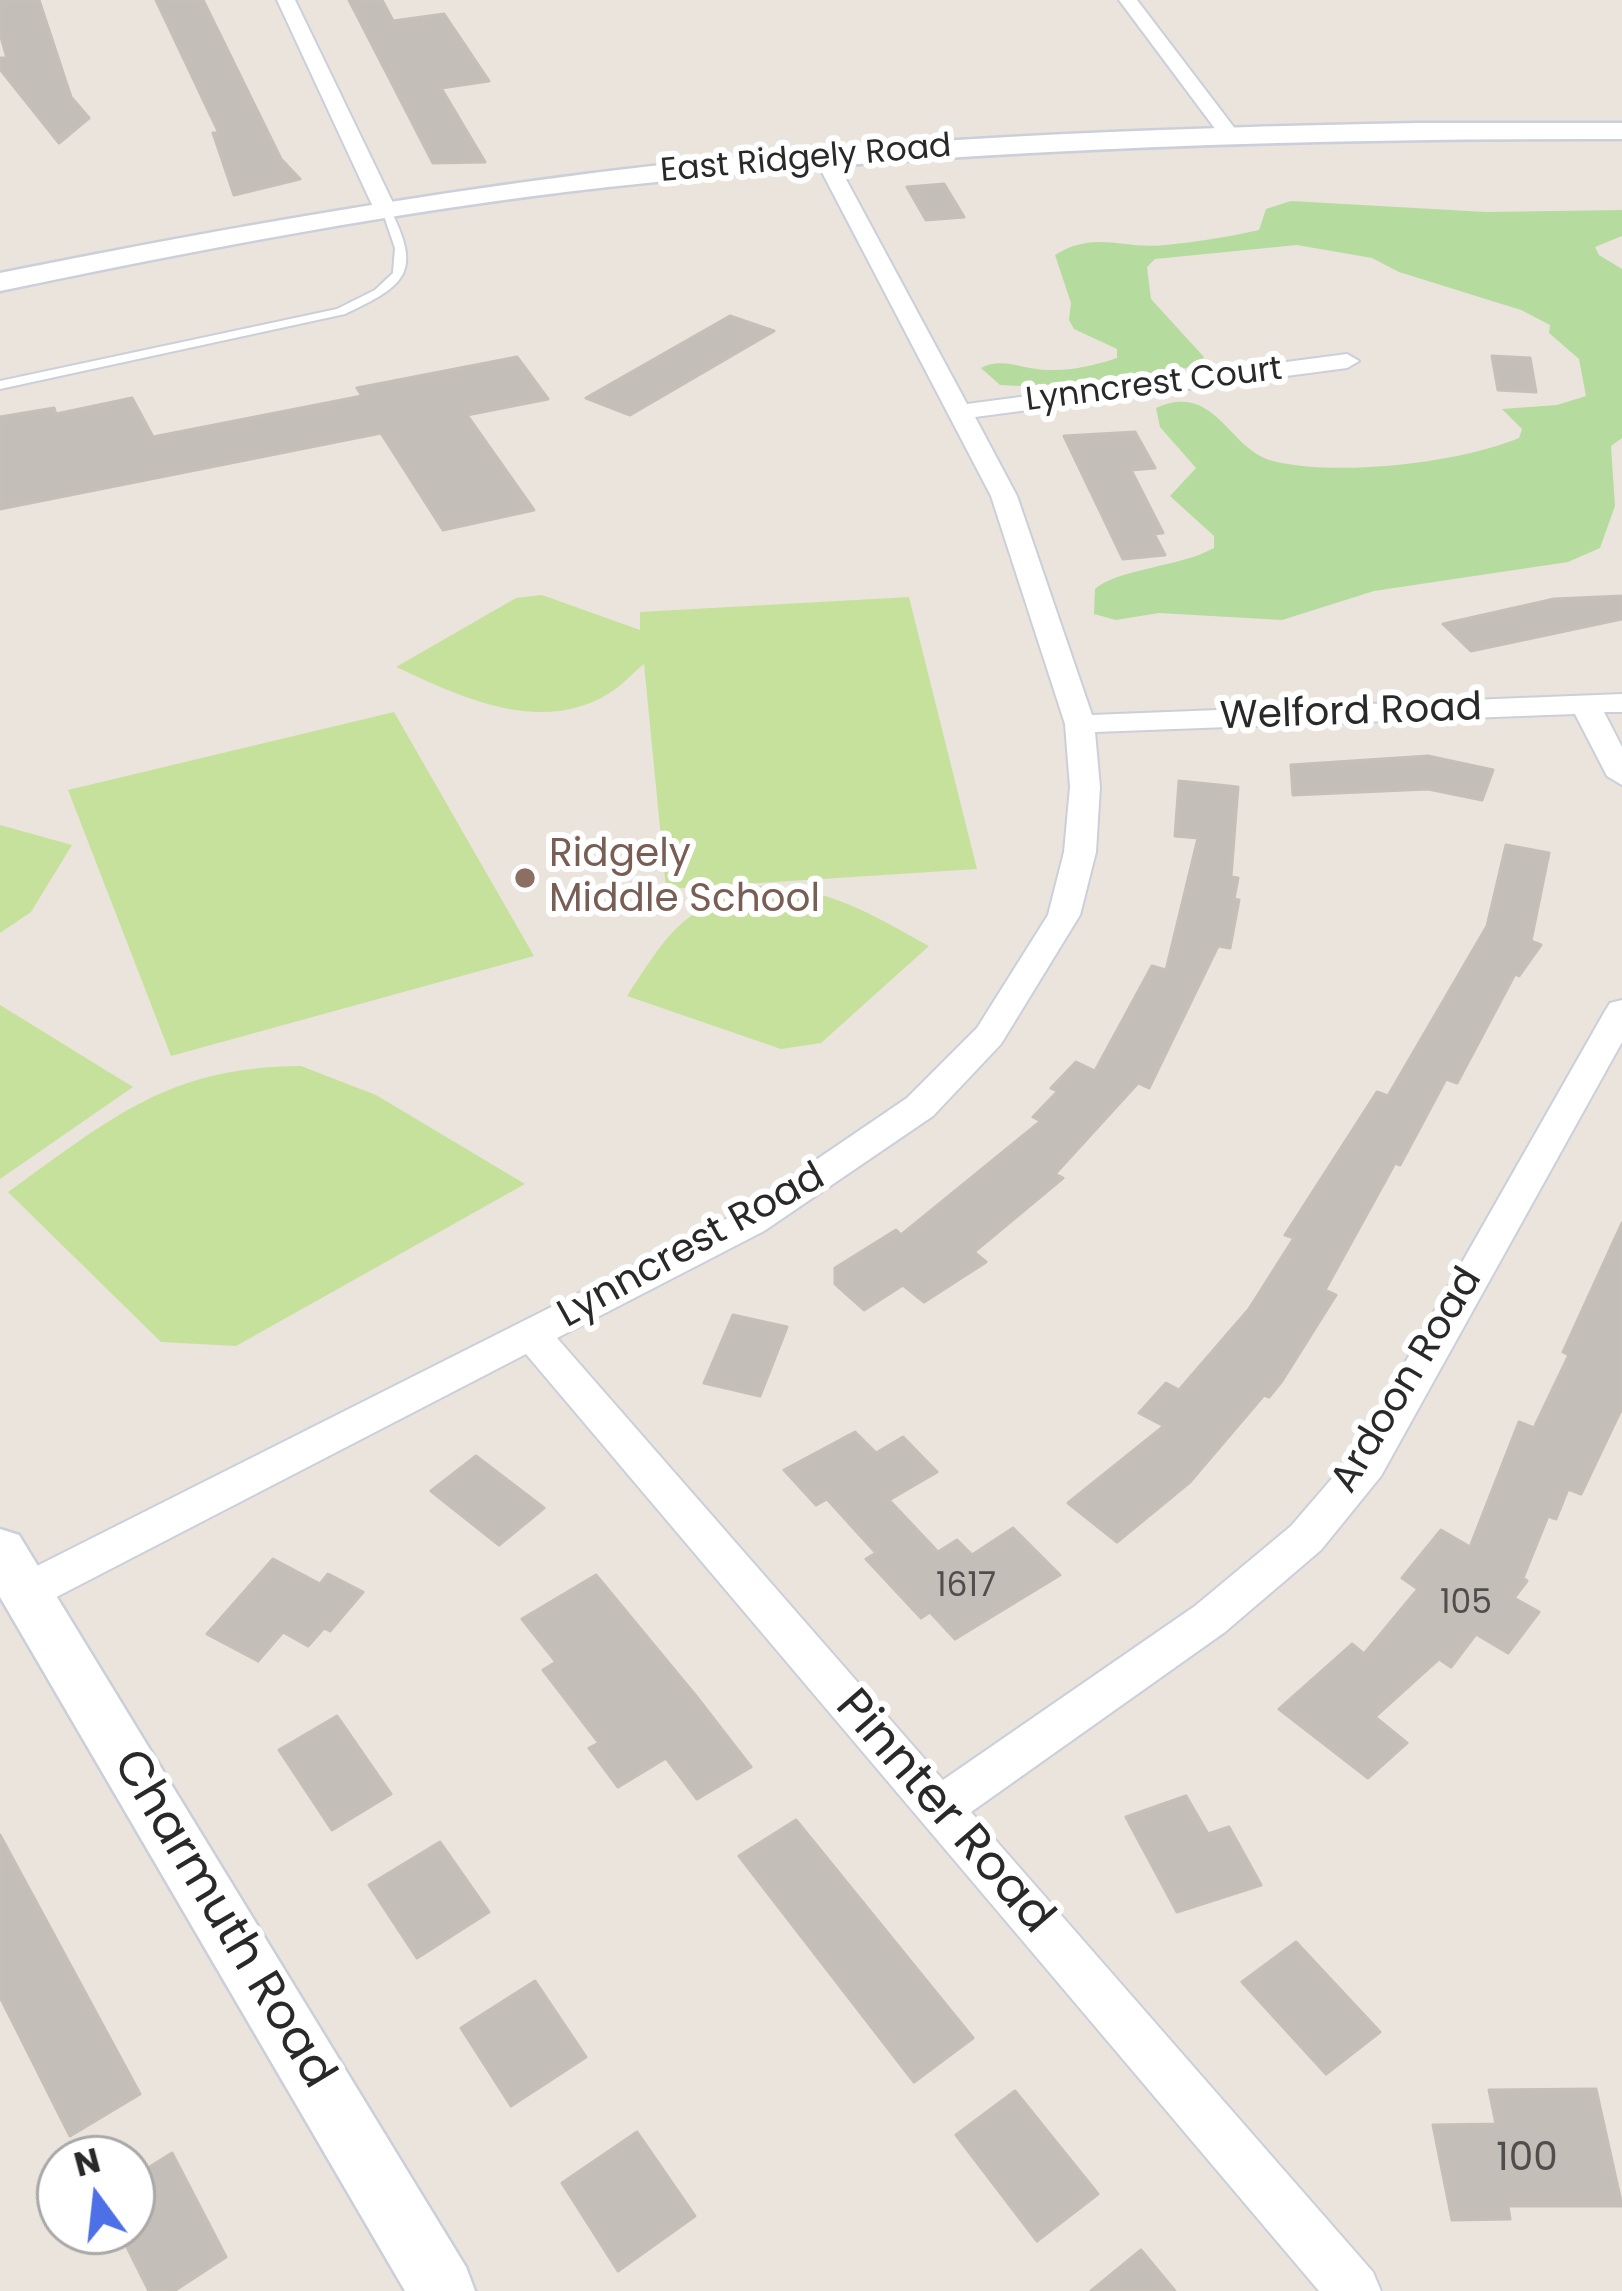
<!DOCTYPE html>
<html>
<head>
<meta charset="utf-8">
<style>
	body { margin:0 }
	#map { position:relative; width:1622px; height:2291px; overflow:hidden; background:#eae4dd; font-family:Poppins,sans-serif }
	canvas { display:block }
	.north { position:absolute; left:36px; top:2135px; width:120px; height:120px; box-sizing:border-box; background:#fff; border:3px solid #a9a9a9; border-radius:50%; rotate:345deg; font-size:33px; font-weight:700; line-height:48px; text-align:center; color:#292929 }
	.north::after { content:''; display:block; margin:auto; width:42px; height:54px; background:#4e70e6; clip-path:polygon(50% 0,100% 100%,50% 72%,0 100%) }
</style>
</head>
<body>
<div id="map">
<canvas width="1622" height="2291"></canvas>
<div class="north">N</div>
</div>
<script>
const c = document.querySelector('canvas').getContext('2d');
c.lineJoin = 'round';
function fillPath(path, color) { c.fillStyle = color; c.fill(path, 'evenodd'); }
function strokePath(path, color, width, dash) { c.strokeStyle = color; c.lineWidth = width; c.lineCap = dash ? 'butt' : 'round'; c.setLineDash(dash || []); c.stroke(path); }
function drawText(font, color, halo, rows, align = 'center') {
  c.font = font + ' Poppins,sans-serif'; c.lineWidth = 12; c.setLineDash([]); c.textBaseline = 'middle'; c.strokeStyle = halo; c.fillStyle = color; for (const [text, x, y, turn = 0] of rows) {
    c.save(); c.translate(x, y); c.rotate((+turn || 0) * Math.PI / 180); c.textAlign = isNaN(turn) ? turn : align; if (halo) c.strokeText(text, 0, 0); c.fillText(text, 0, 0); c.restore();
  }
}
fillPath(new Path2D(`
	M1291 201 1486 212 1622 210V236L1595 247 1599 255 1622 269V438L1611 446 1615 506 1600 548 1568 562 1374 591 1282 620 1159 613 1116 620 1094 614 1095 589C1117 569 1180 567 1214 548V536L1170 496 1196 468 1160 427 1156 408C1216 381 1228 450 1273 461 1337 477 1459 463 1519 438L1522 429 1502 409 1557 405 1586 396 1579 359 1549 333 1550 325 1521 310 1399 272 1372 258 1297 245 1155 259 1147 267 1151 299 1204 357C1178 385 1062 383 1021 386L1000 385 981 368C1002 356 1025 370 1048 370 1072 371 1095 365 1117 358V349L1074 329 1069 320 1071 303 1055 255C1096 230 1122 250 1165 245 1196 242 1228 237 1259 230L1266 209Z`), '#b6db9f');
fillPath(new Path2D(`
	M542 595 640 630V612L909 597 977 869 666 889 644 664C635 671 626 681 617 688 547 739 463 698 396 667L516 598Z
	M394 712 534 956 171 1056 68 790Z
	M0 825 72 845 31 912 0 933Z
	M758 886C829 887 869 913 929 946L821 1043 781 1049 627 996C670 931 680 910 758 886Z
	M0 1005 133 1087 0 1179Z
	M301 1066 376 1095 525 1184 236 1346 161 1342 8 1192C112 1118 167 1067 301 1066Z`), '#c6e19c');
const building = new Path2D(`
	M0 0H39L71 97 89 118 59 143 0 69V58H7L0 34Z
	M156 0H203L281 159 300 179 234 195 213 133H219Z
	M349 0H382L393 21 444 14 489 81 441 88 485 162 433 163Z
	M944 184 964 217 926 220 907 187Z
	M730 316 774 331 630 415 586 398Z
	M1492 356 1530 358 1536 392 1498 390Z
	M517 357 548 399 467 415 534 510 443 530 381 433 0 509V417L54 408 56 414 132 398 153 437 362 396 357 388Z
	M1135 432 1155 468 1131 470 1163 533 1154 534 1165 555 1123 559 1064 436Z
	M1622 596V619L1471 651 1443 624 1554 599Z
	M1428 756 1493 770 1482 800 1428 789 1293 795 1291 765Z
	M1179 781 1238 787 1231 877 1238 878 1234 899 1239 900 1230 948 1218 946 1149 1088 1138 1083 1055 1174 1063 1178 974 1252 986 1262 924 1302 903 1285 864 1310 835 1284V1268L896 1230 901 1235 1041 1121 1033 1117 1058 1091 1051 1088 1076 1062 1095 1071 1152 966 1166 970 1198 838 1175 836Z
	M1506 845 1549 853 1531 941 1541 945 1519 976 1515 974 1457 1083 1446 1079 1400 1165 1395 1163 1325 1290 1336 1295 1282 1381 1269 1397 1264 1395 1190 1482 1117 1542 1068 1503 1164 1426 1139 1413 1166 1383 1179 1390 1249 1309 1294 1238 1285 1235 1377 1092 1388 1096 1487 926Z
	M1622 1223V1408L1581 1494 1568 1489 1556 1519 1548 1516 1523 1578 1527 1581 1514 1598 1539 1612 1508 1653 1476 1634 1451 1667 1439 1659 1375 1717 1407 1743 1368 1778 1279 1709 1352 1644 1364 1654 1418 1589 1402 1578 1441 1530 1470 1547 1519 1422 1534 1428 1569 1355 1563 1352Z
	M733 1315 787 1327 760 1396 704 1383Z
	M855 1432 876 1453 903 1437 937 1472 889 1500 938 1552 957 1540 972 1555 1013 1528 1060 1575 955 1639 930 1612 921 1618 866 1559 876 1553 827 1499 816 1505 784 1470Z
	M476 1456 544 1508 499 1545 431 1491Z
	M273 1559 320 1584 328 1574 363 1592 330 1631 324 1628 308 1646 283 1632 258 1661 207 1634Z
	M596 1575 696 1696 751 1767 697 1799 666 1758 618 1787 589 1748 599 1743 543 1670 556 1662 522 1619Z
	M337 1716 391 1794 332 1830 279 1750Z
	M1186 1796 1208 1834 1229 1827 1261 1885 1177 1912 1126 1817Z
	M796 1820 973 2038 914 2082 739 1856Z
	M0 1835 140 2094 70 2136 0 1997Z
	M440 1842 489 1912 417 1958 369 1885Z
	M1296 1942 1380 2032 1326 2074 1242 1982Z
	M535 1981 586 2057 511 2106 461 2028Z
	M1596 2089 1622 2206H1508L1510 2219 1452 2220 1433 2125 1496 2124 1489 2090Z
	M1015 2091 1098 2194 1037 2241 956 2135Z
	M637 2132 695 2216 618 2271 562 2183Z
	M172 2153 226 2257 174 2291H149L119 2231H132V2178Z
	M1141 2250 1175 2291H1091Z`);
fillPath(building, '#c3beb8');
strokePath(building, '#c5bfb7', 3);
const service = new Path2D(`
	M381 207H389C423 273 406 285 345 314L0 389V381L337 309 375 290 393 273 395 248Z`);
const minor = new Path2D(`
	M277 0H295L396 209 393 214H377L374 209Z
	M1119 0H1137L1236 130V138H1222Z
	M824 151 834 157 967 404 1347 354 1359 361 1347 368 975 417 1017 496 1092 715 1622 694V712H1604L1622 747V785L1607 776 1575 714 1095 732 1100 787 1096 852 1080 915 1001 1044 933 1116 764 1231 557 1338 943 1780 1195 1606 1291 1526 1353 1454 1605 1011 1610 1003 1622 1000V1042L1381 1476 1321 1550 1225 1632 971 1812 1373 2272 1381 2291H1319L526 1354 41 1605 26 1610 11 1605 5 1592 11 1579 738 1213 907 1098 977 1028 1048 915 1064 852 1070 787 1065 724 991 496 814 157Z`);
const tertiary = new Path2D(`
	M1418 123H1622V139C1283 138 945 150 608 187 403 210 201 249 0 291V273C199 233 399 197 601 172 872 139 1145 128 1418 123Z
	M0 1529 19 1535 466 2267 475 2291H405L0 1597Z`);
strokePath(service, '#cbcfda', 4);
strokePath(minor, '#cbcfda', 4);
strokePath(tertiary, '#cbcfda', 5);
fillPath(service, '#fff');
fillPath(minor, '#fff');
fillPath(tertiary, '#fff');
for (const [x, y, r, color] of [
	[525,878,12,"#8d6e63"]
]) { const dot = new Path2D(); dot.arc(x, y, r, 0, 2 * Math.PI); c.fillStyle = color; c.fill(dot); strokePath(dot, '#fff', 4.5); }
drawText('33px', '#292929', '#fff', [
	["East Ridgely Road",806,160,-5],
	["Lynncrest Court",1154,386,-7]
]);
drawText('33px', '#504e4d', null, [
	["1617",966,1588],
	["105",1466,1605]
]);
drawText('39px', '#292929', '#fff', [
	["Welford Road",1351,714,-2],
	["Lynncrest Road",692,1247,-29],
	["Ardoon Road",1408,1381,-59]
]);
drawText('39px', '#785e54', '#fff', [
	["Ridgely",549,856],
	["Middle School",549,901]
], 'left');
drawText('39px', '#504e4d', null, [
	["100",1527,2160]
]);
drawText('48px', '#292929', '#fff', [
	["Pinnter Road",943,1813,49],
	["Charmuth Road",222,1920,59]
]);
</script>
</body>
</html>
